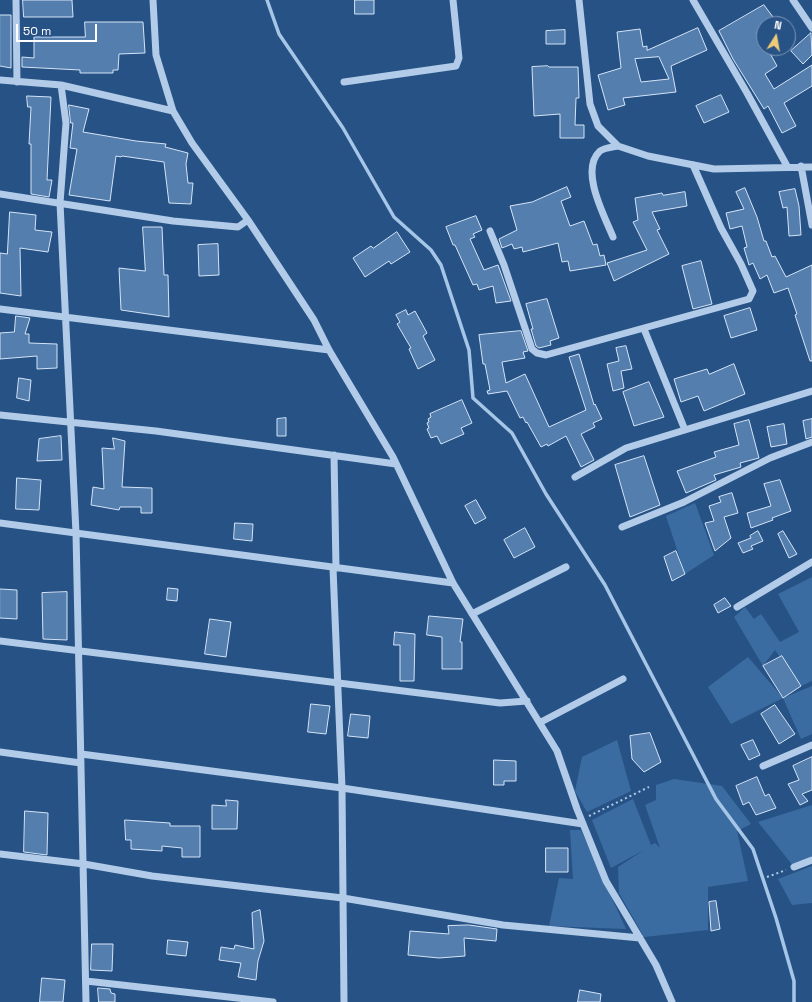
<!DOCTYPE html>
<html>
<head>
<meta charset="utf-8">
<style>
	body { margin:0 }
	#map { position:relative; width:812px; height:1002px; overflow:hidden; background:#275285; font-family:"Space Grotesk",sans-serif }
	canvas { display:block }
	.north { position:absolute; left:756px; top:16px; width:40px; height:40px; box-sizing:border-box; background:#275285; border:1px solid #7d97b6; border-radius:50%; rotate:11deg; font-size:11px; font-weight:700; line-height:16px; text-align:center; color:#fff }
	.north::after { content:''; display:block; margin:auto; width:14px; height:18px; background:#f0cb77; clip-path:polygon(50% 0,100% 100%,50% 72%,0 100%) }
	.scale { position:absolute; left:16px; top:24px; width:81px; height:18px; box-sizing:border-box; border:2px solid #fff; border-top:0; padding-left:5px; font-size:12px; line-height:14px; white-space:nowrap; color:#fff; -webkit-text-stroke:3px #275285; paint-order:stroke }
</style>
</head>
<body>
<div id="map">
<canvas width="812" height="1002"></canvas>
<div class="north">N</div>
<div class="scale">50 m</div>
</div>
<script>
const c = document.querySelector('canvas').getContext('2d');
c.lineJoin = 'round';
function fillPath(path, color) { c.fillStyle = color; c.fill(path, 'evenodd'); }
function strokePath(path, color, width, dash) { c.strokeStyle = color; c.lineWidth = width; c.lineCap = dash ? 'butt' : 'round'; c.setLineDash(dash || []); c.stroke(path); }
fillPath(new Path2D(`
	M695 503 714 555 685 574 666 516Z
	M812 577V681L801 686 775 650 763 666 734 617 745 607 754 619 761 614 780 642 799 632 778 594Z
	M748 657 783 698 812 686V734L801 739 783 698 731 724 708 687Z
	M617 740 631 791 587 812 575 791 582 757Z
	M674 779 722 786 751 824 737 831 748 881 708 887V930L644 937 619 893 618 867 644 850 611 868 592 820 633 799 651 845 655 843 660 848 645 805 656 800V785Z
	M812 805V856L794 867 758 822Z
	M570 830H581L626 929 549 926 559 878 573 879Z
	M812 866V903L792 905 778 879Z`), '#3b6ca1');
strokePath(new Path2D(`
	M267 0 279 34 343 128 394 217 431 250 441 265 469 350 473 398 512 433 546 494 605 585 716 799 753 849 776 918 794 981V1002`), '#a6c6e8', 3.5);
const building = new Path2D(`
	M23 0H72L73 17H24Z
	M355 0H374V14H355Z
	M764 5 773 17 759 27 761 30 757 32 764 43V48H767L777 66 765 74 774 89 812 65V86L784 103 796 126 782 133 768 106 764 109 733 59 719 31Z
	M0 15H11V68L0 66Z
	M85 22H143L145 53 119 54 118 70H113V73H80V70L22 67V57L34 58V37H85Z
	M698 28 707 50 671 66 676 92 623 98 625 105 608 110 598 75 621 68 617 32 640 29 643 47 647 46V50ZM659 57 669 79 641 82 635 59Z
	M565 30V44H546V31Z
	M811 33 812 55 803 64 791 51Z
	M548 66 549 67H578L579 98H576L575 125H584V138H560V114L534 116 532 67Z
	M721 95 729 112 704 123 696 106Z
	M27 96 51 97 47 180H52L49 197 31 194V144H29L31 107H28Z
	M69 105 89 109 83 132 136 141 166 144 165 147 188 153 186 164 188 183H193L191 204 169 203 164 162 122 156 121 157 116 156 110 201 69 195 77 149 70 148 73 123H71Z
	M567 187 571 197 561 201 570 226 584 221 593 245 597 244 600 256 604 255 606 265 570 271 568 261 562 262 558 243 523 252 522 247 514 249 512 244 502 248 499 239 517 230 510 206 532 202Z
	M745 188 757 217 764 241H766L772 257 775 256 786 277 812 265V361H810L795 315 797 314 788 288 774 293 767 275 760 279 753 263 749 265 744 248 747 247 742 226 730 229 726 213 744 209 736 192Z
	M795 189 799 206 801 235 789 236 787 207 783 208 779 192Z
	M685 192 687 206 652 212 660 229 657 230 669 254 614 281 607 263 647 250 633 222 638 220 635 198 662 193 663 195Z
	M10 212 36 215 35 230 52 232 48 252 20 248 21 296 0 293V253L7 254Z
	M476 216 482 230 473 234 475 237 470 239 484 270 498 265 511 301 496 303 493 286 479 290 477 284 473 285 455 245H453L446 227Z
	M143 227H162L164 275H168L169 317 121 310 119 268 145 271Z
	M397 232 410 252 391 264 389 261 365 277 353 258 371 246 373 248Z
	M218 244 219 275 199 276 198 245Z
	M701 261 712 304 693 309 682 266Z
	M547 299 559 338 550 341 551 345 539 348 536 346 531 329H533L526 304Z
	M750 308 757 330 731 338 724 316Z
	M406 310 408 315 415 311 427 333 423 336 435 360 418 369 409 349 411 348 397 324 400 322 396 315Z
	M16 316 30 318 25 334H29V343L57 344V368L37 369V356L0 359V333L14 332Z
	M521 331 528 351 523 352 525 358 502 362 506 383 525 374 549 427 586 410 569 357 579 354 594 405 595 404 602 419 593 423 595 427 581 434 594 460 581 467 566 436 548 446 547 444 541 447 527 422 526 423 523 417 520 418 507 391 488 394 487 391 490 390 485 364H483L479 335Z
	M626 346 632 369 621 371 624 388 613 391 607 364 619 361 616 348Z
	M734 364 745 394 704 411 698 396 681 402 674 379 707 369 709 374Z
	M19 378 31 380 29 401 17 398Z
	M649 382 664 417 634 426 623 392Z
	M462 400 472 423 461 428 464 434 441 444 437 436 431 438 427 429 429 428 427 423 429 422 428 419 431 417 430 414Z
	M286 418V436H277V419Z
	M812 419V437L806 439 803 421Z
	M749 420 759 458 740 463 741 467 714 475 716 480 686 493 677 471 716 457 714 452 739 445 734 424Z
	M784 424 787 444 771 447 767 427Z
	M61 436 62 460 37 461 39 439Z
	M113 438 125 441 122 487 152 488V513H141V507H120L119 510 91 505 93 487 104 489 102 448 114 449Z
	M644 456 660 505 630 517 615 465Z
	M17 478 41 480 39 510 16 509Z
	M780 480 791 511 772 518 773 520 751 528 747 513 771 506 764 484Z
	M732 493 738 513 724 517 731 538 715 551 705 523 714 521 709 506 721 502 719 497Z
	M476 500 486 518 475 524 465 506Z
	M235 523 253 524 252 541 234 539Z
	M525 528 535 547 514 558 504 540Z
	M758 531 763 541 751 546 753 549 743 553 738 543 751 538 750 536Z
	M783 531 797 554 789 558 778 534Z
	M676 551 685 574 672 581 664 557Z
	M168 588 178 589 177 601 167 600Z
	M0 589 17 590V619L0 618Z
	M67 592V640L43 639 42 593Z
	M725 598 731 606 718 613 714 605Z
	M429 616 463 619 460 642H462V669H442V637L427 635Z
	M210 619 231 622 226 657 205 654Z
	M395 632 415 634 414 681H400V645H394Z
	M782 656 801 686 783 698 763 666Z
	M311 704 330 706 326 734 308 732Z
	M775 705 795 734 779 744 761 714Z
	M351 714 370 716 368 738 348 736Z
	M650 733 661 762 644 772 632 759 630 736Z
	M753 740 760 755 749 760 741 745Z
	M812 757V790L802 794 808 801 800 805 788 784 799 780 793 766Z
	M494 760 516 761V781H504V785H494Z
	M757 777 765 796 769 794 776 808 756 815 749 802 743 805 736 786Z
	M226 800 238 801 237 829H212V805L226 806Z
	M25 811 48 813 47 855 24 852Z
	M125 820 170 823V826H200V857H182V848L162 846V851L131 849V840H126Z
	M546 848H568V872H546Z
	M716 901 720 929 711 931 709 902Z
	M260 910 264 941 258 961 256 980 238 977 241 963 219 960 221 947 234 949 235 945 254 949 252 913Z
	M469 925 497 929 496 941 464 938 465 956 439 958 408 955 410 931 449 934 448 926Z
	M168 940 188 942 186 956 167 954Z
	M92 944H113L112 971 91 970Z
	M42 978 65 980 63 1002H40Z
	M98 988 110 989 111 993 115 994V1002H99Z
	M580 990 601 994 600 1002H578Z`);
fillPath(building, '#537eae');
strokePath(building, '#d5e4f6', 1);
strokePath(new Path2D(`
	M589 816 649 787
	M767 877 786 870`), '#b1cbe8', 2, [2, 3]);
strokePath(new Path2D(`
	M16 0 17 82
	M153 0 156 55 173 111 192 143 248 220 314 320 329 350 393 457 453 583 557 751 577 809 606 881 656 965 672 1002
	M579 0 590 104 598 126 618 146 648 156 714 169 812 167
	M693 0 747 93 787 166
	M793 0 812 28
	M0 80 61 85 173 111
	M344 82 456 66 459 58 453 0
	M61 85 66 123 60 203 76 533 86 1002
	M801 166 812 225
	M0 194 173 221 238 227 248 220
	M490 231 504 265 532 349 537 353 546 355 749 299 753 291 741 264 721 228 693 165
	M613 237C605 217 579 170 600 151 604 148 613 147 618 146
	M0 309 329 350
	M644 329 685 430
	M0 415 156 431 396 464
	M334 455 336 568
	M575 477 626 448 812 391
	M0 523 453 583
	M622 527 684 502 770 458 812 442
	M333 568 342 788 344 1002
	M737 607 812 562
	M472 614 566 567
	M0 641 500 703 527 701
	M541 722 623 679
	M0 752 81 763
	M81 754 342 788 583 824
	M763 766 812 745
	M0 854 84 864 152 876 343 898 503 925 640 938
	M794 867 812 860
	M86 981 273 1002`), '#b1cbe8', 7);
</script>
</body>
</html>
